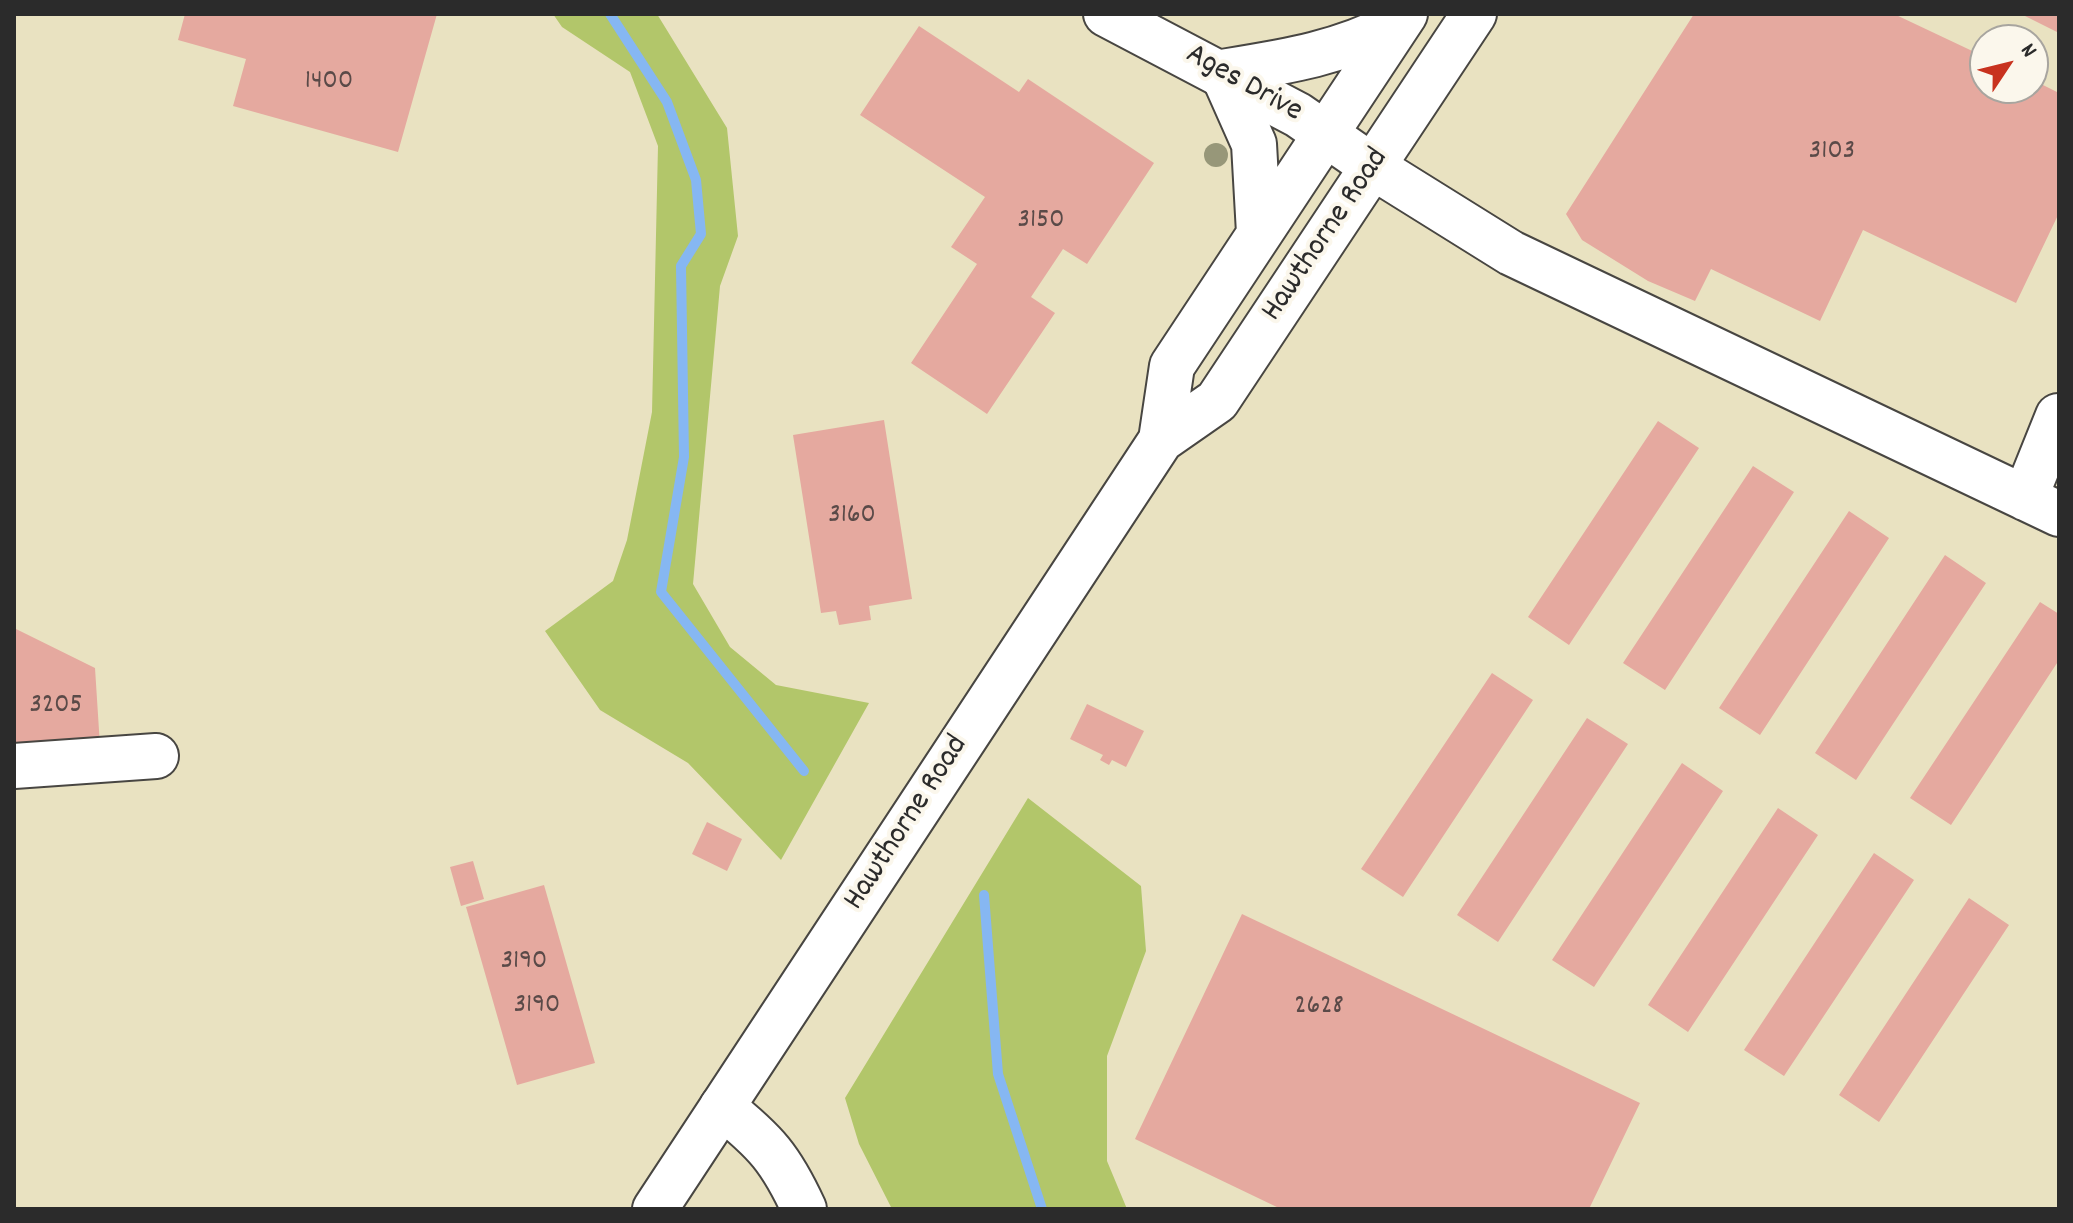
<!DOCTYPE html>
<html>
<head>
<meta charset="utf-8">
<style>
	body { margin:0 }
	#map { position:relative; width:2073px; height:1223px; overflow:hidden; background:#e9e2c1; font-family:Dekko,sans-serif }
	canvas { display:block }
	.frame { position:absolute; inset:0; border:16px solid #2b2b2b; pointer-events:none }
	.north { position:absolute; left:1969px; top:24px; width:80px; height:80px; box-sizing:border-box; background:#fbf7ec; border:2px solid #a8a59f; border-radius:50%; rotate:55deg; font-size:22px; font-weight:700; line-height:32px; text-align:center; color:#2b2b2b }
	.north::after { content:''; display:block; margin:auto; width:28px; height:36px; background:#c8321e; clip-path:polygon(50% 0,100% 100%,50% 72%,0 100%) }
</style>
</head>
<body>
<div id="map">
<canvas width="2073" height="1223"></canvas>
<div class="frame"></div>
<div class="north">N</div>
</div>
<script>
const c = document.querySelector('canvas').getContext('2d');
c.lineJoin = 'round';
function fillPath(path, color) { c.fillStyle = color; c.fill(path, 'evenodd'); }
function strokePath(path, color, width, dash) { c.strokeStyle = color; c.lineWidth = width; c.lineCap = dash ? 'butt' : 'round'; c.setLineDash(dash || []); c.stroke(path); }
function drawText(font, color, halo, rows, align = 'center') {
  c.font = font + ' Dekko,sans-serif'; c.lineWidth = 8; c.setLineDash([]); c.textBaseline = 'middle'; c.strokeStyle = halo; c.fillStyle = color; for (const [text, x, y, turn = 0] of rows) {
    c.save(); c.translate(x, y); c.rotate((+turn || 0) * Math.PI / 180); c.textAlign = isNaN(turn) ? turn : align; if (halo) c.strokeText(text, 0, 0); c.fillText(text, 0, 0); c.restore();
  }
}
fillPath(new Path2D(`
	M553 14H657L727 128 738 236 720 286 693 584 730 647 776 685 869 703 781 860 688 763 600 710 545 631 613 581 627 540 652 412 658 146 630 72 562 27Z
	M1028 798 1141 886 1146 951 1107 1056V1161L1127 1209H892L859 1144 845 1098Z`), '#b2c66a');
strokePath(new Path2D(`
	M610 14 667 102 696 180 701 234 681 266 684 457 661 592 804 771
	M984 895 998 1074 1042 1209`), '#86b7f2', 10);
fillPath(new Path2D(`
	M185 14H437L398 152 233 106 246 59 178 40Z
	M1694 14H1894L1985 57V88H2033V80L2059 93V213L2016 303 1863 230 1820 321 1711 269 1695 301 1648 281 1582 240 1566 214Z
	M2021 14H2059V33Z
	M919 26 1019 92 1028 79 1154 163 1087 264 1063 249 1031 297 1055 313 987 414 911 363 977 264 951 247 985 197 860 115Z
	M884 420 912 599 869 606 871 620 839 625 836 611 821 613 793 435Z
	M1658 421 1699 448 1569 645 1528 617Z
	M1753 466 1794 492 1665 690 1623 663Z
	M1849 511 1889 538 1760 735 1719 708Z
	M1945 555 1986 583 1856 780 1815 753Z
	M2040 602 2059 614V660L1951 825 1910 798Z
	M14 628 95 668 100 746 14 752Z
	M1492 673 1533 700 1403 897 1361 869Z
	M1087 704 1144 731 1126 767 1112 760 1109 765 1100 760 1103 755 1070 739Z
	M1587 718 1628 744 1498 942 1457 915Z
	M1682 763 1723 791 1594 987 1552 960Z
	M1778 808 1818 835 1688 1032 1648 1005Z
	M707 822 742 839 727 871 692 854Z
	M1874 853 1914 880 1784 1076 1744 1050Z
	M473 861 484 899 461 906 450 867Z
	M544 885 595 1063 517 1085 466 907Z
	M1969 898 2009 925 1879 1122 1839 1095Z
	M1242 914 1640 1103 1589 1209H1281L1135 1139Z`), '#e5a99f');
const minor = new Path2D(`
	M1106 14 1298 115 1373 167 1511 253 2059 514
	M2025 498 2058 416
	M14 766 156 756
	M722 1107C766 1142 781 1159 804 1209`);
const major = new Path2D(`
	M1259 233 1254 144 1222 72C1290 61 1336 54 1399 23
	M1161 440 1172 366 1405 14
	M655 1209 1161 440 1217 401 1474 14`);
strokePath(minor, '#484642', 48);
strokePath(major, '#484642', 48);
strokePath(minor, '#fff', 44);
strokePath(major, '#fff', 44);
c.fillStyle = '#979779';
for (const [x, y] of [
	[1216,155]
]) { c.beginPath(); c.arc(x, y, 12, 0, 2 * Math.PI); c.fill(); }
drawText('28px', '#5a4a48', null, [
	["1400",329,83],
	["3103",1832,153],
	["3150",1041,222],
	["3160",852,517],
	["3205",56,707],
	["3190",524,963],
	["3190",537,1007],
	["2628",1319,1008]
]);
drawText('32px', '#2b2b2b', '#fbf7ec', [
	["Ages Drive",1243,85,29],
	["Hawthorne Road",1327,236,-56],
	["Hawthorne Road",908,824,-57]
]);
</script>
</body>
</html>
